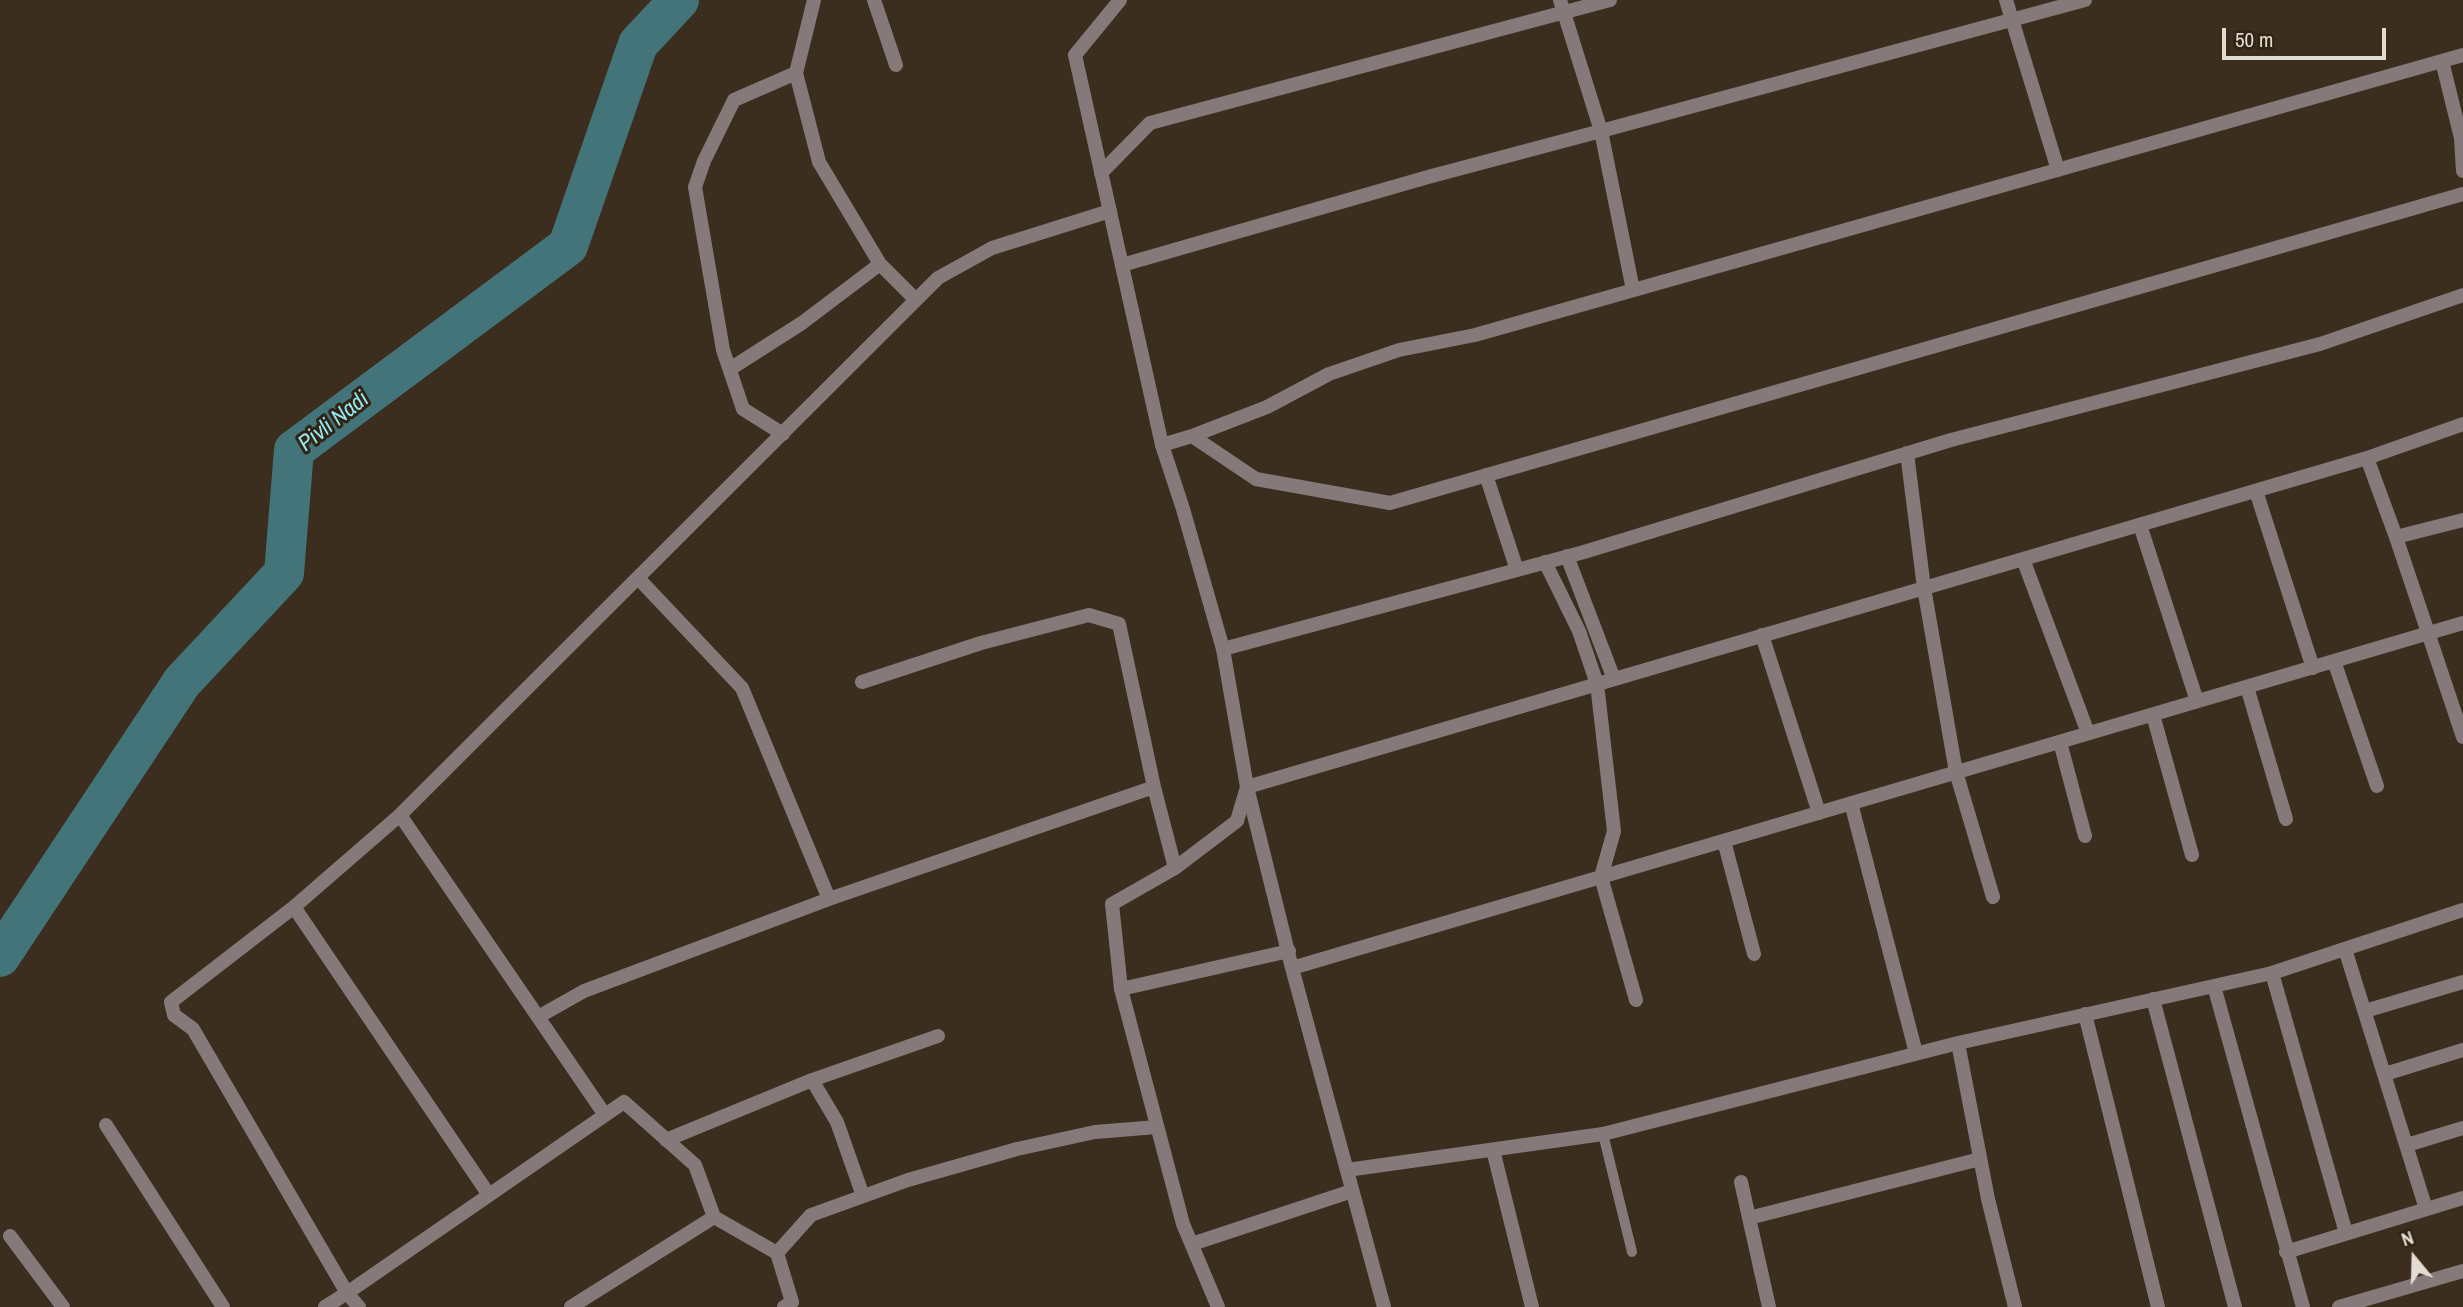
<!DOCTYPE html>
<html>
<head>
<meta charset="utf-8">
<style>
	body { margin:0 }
	#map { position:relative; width:2463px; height:1307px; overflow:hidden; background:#3b2e1e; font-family:"Archivo Narrow",sans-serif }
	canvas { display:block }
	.north { position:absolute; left:2379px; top:1223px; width:70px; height:70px; -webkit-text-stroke:5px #312414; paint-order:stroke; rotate:341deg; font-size:19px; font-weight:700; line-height:28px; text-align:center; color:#e4dcd2 }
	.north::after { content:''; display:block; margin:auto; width:24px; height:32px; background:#e4dcd2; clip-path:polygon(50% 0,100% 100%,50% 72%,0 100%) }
	.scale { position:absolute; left:2222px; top:28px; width:164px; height:32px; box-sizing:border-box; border:4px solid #e4dcd2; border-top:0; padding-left:9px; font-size:21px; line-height:24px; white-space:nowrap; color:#e4dcd2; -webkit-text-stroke:5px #312414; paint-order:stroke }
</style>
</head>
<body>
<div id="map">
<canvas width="2463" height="1307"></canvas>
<div class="north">N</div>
<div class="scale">50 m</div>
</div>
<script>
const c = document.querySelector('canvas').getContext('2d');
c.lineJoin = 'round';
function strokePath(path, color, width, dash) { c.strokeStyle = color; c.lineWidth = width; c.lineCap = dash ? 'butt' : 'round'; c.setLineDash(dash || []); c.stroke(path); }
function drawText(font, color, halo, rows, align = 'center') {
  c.font = font + ' "Archivo Narrow",sans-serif'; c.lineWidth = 6; c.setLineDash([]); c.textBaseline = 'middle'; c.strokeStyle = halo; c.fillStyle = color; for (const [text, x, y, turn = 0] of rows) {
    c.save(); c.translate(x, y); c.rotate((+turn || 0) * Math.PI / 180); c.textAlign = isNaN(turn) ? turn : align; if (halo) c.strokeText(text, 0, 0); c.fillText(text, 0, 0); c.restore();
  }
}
strokePath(new Path2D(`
	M0 957 182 682 284 573 294 450 568 246 638 44 679 0`), '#437479', 40);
strokePath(new Path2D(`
	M1603 1134 1632 1252`), '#85797a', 10);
strokePath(new Path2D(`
	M814 0 796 73 819 162 880 264 916 300
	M874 0 896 65
	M1560 0 1601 131 2085 0
	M2006 0 2058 170
	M2442 61 2461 138 2463 171
	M1101 173 1150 123 1610 0
	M1122 265 1428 177 1601 131 1633 290
	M730 369 802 323 880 264
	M783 434 743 409 723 350 695 187 704 161 734 100 796 73
	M1192 436 1256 479 1390 503 2463 194
	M1162 445 1192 436 1267 407 1329 374 1399 350 1475 335 2463 55
	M1907 453 1924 588 1956 772 1993 897
	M2367 458 2396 537 2463 737
	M1486 475 1517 570
	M2256 491 2313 668
	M2140 525 2197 701
	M2396 537 2463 520
	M1567 556 1614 679
	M2023 559 2088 733
	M1545 562 1579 631 1597 684 1614 831 1601 877 1636 1000
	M639 579 742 688 829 899
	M1762 635 1819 813
	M1223 649 1584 552 1951 440 2320 344 2463 295
	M2334 661 2377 786
	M862 682 981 643 1089 615 1119 624 1154 787 1175 868
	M2247 687 2286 819
	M2153 715 2192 855
	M2060 742 2085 836
	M1851 803 1916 1053
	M400 815 605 1115
	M1724 841 1754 954
	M294 907 489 1195
	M2345 949 2426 1209
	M1292 968 2463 623
	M2272 973 2346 1233
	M2214 986 2303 1307
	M1121 989 1289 951
	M2153 999 2235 1307
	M2365 1011 2463 982
	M2085 1014 2158 1307
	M538 1017 584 991 829 899 1154 787
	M1958 1043 1988 1199 2015 1307
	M2385 1074 2463 1050
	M812 1080 837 1122 863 1196
	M106 1125 223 1307
	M666 1140 812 1080 938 1036
	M2407 1145 2463 1128
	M1493 1150 1532 1307
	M1347 1170 1603 1134 1958 1043 2272 973 2463 910
	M1741 1182 1769 1307
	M714 1217 777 1253 792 1302 784 1307
	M1749 1218 1980 1159
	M10 1236 63 1307
	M1192 1244 1352 1191
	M2286 1252 2463 1198
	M777 1253 811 1215 908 1180 1017 1149 1095 1132 1157 1127
	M325 1307 347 1293 193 1029 174 1015 171 1002 294 907 400 815 938 278 992 248 1110 211
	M359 1307 347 1293 624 1102 695 1165 714 1217 571 1307
	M1384 1307 1292 968 1247 787 2367 458 2463 424
	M2339 1307 2463 1271`), '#85797a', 14);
strokePath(new Path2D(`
	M1120 0 1075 55 1162 445 1183 509 1223 649 1247 787 1237 821 1175 868 1112 904 1121 989 1183 1224 1218 1307`), '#85797a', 14);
drawText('italic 23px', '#92e7f0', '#312414', [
	["Pivli Nadi",334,422,-38]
]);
</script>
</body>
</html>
